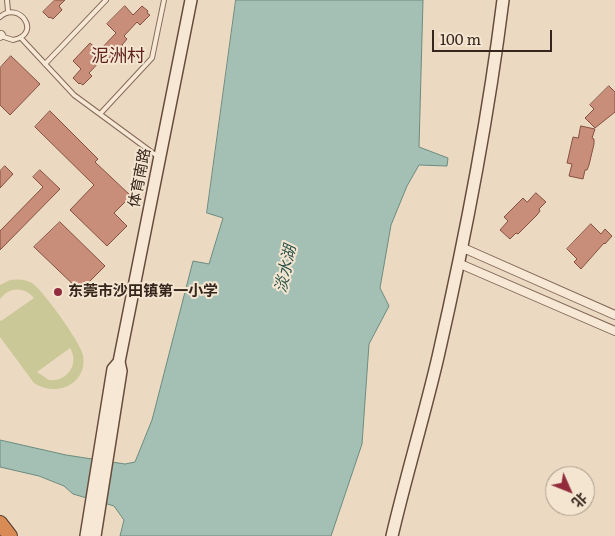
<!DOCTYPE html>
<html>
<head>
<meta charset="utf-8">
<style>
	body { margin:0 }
	#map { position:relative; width:615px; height:536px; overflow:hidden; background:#ecd9c2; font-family:Literata,"Noto Sans SC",serif }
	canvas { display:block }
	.north { position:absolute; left:545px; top:466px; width:50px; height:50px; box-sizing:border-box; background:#f4e5d1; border:1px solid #a89989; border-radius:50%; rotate:134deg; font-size:14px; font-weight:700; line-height:20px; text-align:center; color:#35261d }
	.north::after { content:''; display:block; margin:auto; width:18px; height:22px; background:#922c3c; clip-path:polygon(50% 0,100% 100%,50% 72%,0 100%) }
	.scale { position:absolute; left:432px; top:30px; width:120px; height:22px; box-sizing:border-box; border:2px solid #35261d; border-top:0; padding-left:6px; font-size:15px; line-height:18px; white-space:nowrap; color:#35261d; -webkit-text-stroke:4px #f4e5d1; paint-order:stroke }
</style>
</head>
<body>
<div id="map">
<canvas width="615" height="536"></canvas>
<div class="north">北</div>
<div class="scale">100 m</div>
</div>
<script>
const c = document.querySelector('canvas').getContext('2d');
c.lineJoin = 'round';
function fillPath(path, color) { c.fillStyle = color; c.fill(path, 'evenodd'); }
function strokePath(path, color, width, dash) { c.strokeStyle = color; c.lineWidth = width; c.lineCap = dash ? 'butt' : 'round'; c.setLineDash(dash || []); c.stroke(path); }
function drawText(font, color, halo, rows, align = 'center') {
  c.font = font + ' Literata,"Noto Sans SC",serif'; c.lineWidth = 4; c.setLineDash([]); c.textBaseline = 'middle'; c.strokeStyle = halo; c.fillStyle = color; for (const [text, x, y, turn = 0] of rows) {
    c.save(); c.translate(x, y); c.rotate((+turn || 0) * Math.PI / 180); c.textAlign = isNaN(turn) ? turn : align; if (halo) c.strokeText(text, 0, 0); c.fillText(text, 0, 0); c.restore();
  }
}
fillPath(new Path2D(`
	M10 280C18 279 25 279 32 283 42 289 81 343 83 355 88 384 56 398 34 383L0 337V320L1 321 34 298C24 286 9 287 0 299V285ZM70 348C80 364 67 382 49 380L37 372Z`), '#cac896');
const water = new Path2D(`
	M236 0H423L419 147 448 158 447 166 419 165 407 186 391 225 380 288 389 306 369 344 362 444 331 536H120L124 520 114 506 73 494 64 486 39 476 0 467V440L66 455 125 464 135 462 152 420 193 261 209 264 223 218 207 213Z`);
fillPath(water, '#a4bfb3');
strokePath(water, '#6b8c7f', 1);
const building = new Path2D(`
	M55 0H65L59 6 62 10 53 19 50 17 49 18 43 12Z
	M125 6 133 15 142 6 148 11 147 13 150 15 140 25 137 22 124 36 127 39 122 45 123 46 106 61 103 58 89 73 92 76 83 85 80 83 79 84 73 78 81 69 73 61 90 43 99 51 116 33 107 24Z
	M11 56 40 84 10 115 0 105V68Z
	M609 86 615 92V112L595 128 585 118 594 109 590 105Z
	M50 111 98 159 95 162 131 196 114 213 127 226 107 246 70 210 94 185 35 127Z
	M581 126 595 129 592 138 594 139V144L589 165 587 170H585L583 179 569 176 572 164 567 163 573 137 578 138Z
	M5 166 13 174 0 188V171Z
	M40 170 60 189 0 250V231L43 187 33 177Z
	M536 193 546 202 539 209 540 211 537 215 518 234 516 233 510 239 500 230 508 221 504 217 523 198 527 202Z
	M60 222 105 266 80 291 34 247Z
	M591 224 601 234 605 229 612 236 605 244 604 243 581 269 574 262 577 259 567 249Z`);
fillPath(building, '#c98e79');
strokePath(building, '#845140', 1);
const lane = new Path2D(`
	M7 0 8 11
	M0 17C19 0 43 34 13 40L1 36
	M21 38 74 95 157 156
	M45 64 106 0
	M100 114 152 58 164 0`);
const street = new Path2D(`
	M0 36 1 35
	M461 247 615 315
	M458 263 615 331`);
const secondary = new Path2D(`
	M86 536 113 369 119 362
	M95 536 121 371 119 362 191 0
	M392 536C406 476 424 417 438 357 465 239 488 120 503 0`);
const highway = new Path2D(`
	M0 523 10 536`);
strokePath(lane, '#856a5a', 6);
strokePath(street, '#856a5a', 10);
strokePath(secondary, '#674c3d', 14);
strokePath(highway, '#533a2e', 16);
strokePath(lane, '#f7e8d5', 4);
strokePath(street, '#f7e8d5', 8);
strokePath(secondary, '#f7e8d5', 11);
strokePath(highway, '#d98b55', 14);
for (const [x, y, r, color] of [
	[58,292,5,"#922c3c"]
]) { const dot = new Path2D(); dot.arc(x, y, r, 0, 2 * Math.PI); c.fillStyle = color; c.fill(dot); strokePath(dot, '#f4e5d1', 2); }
drawText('15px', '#35261d', '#f4e5d1', [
	["体育南路",140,178,-79]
]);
drawText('bold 15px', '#35261d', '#f4e5d1', [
	["东莞市沙田镇第一小学",68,292]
], 'left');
drawText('italic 16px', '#2d554c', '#f4e5d1', [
	["淡水湖",286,269,-78]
]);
drawText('18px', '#61221e', '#f4e5d1', [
	["泥洲村",118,57]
]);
</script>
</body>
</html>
